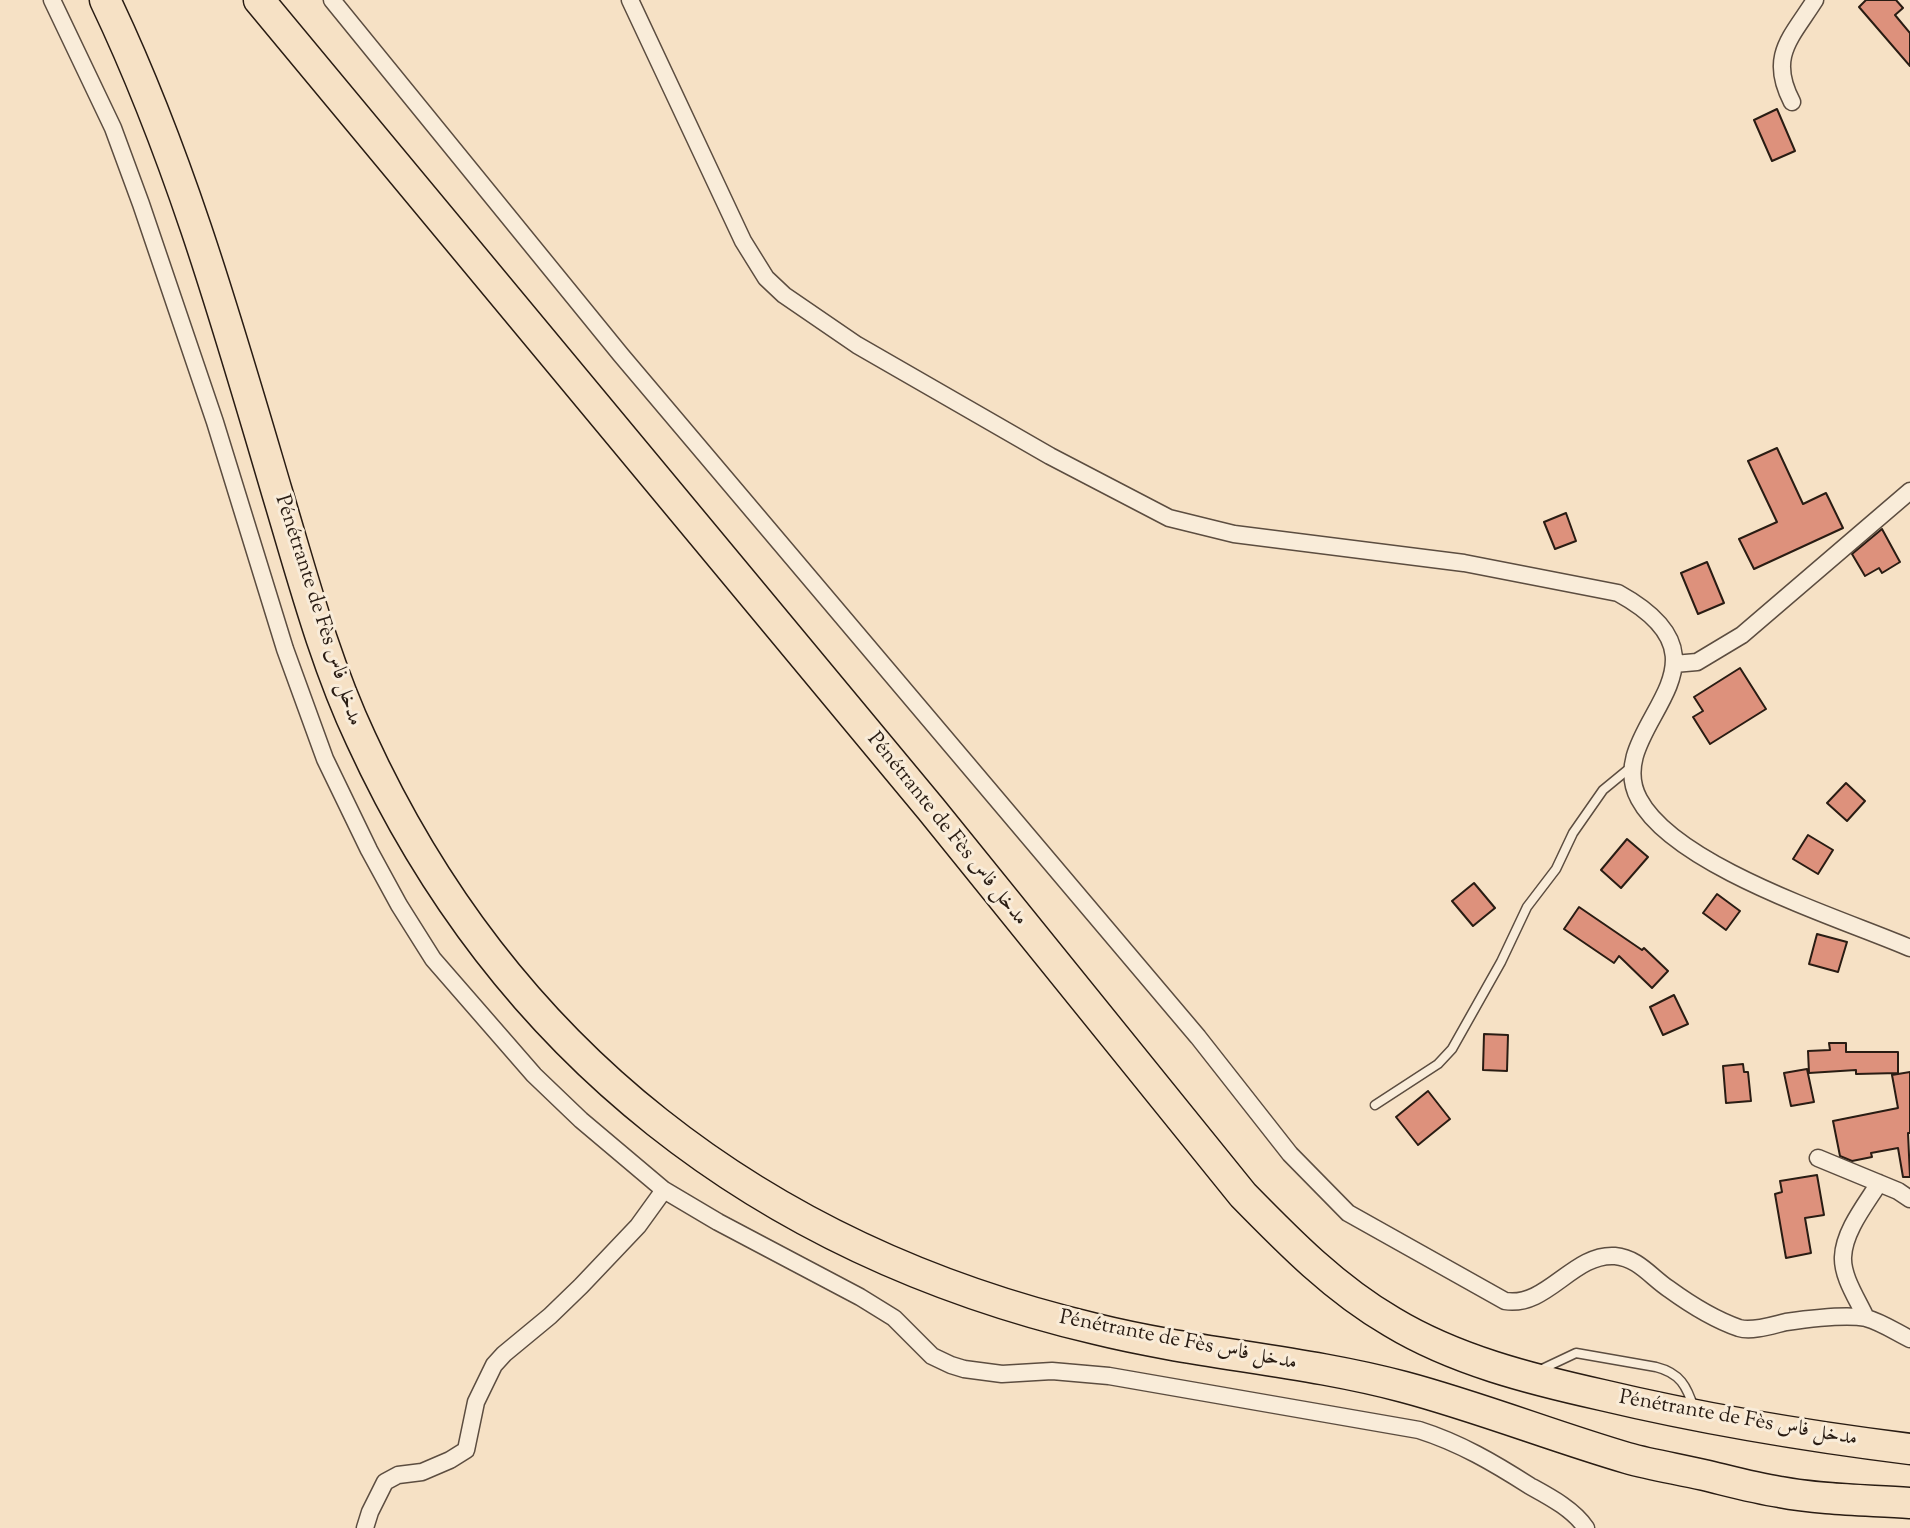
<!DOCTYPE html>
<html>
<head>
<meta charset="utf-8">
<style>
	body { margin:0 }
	canvas { display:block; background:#f6e1c5 }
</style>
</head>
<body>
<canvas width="1910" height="1528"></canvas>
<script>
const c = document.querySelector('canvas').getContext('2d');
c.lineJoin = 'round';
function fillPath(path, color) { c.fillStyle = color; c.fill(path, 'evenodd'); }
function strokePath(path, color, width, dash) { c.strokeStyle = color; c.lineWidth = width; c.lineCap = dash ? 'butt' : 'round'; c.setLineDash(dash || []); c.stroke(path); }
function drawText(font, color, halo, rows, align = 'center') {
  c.font = font + ' "Sorts Mill Goudy",Amiri,serif'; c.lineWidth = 6; c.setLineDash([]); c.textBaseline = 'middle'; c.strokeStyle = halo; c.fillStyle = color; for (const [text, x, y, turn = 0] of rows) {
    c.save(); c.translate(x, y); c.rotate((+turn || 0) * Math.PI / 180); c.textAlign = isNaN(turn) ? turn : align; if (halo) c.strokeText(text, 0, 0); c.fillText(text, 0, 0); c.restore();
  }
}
const building = new Path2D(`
	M1866 0H1896L1903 8 1895 15 1910 33V66L1859 7Z
	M1777 109 1795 151 1772 161 1754 120Z
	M1777 448 1803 504 1826 493 1843 528 1754 569 1739 539 1777 522 1748 461Z
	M1566 513 1576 541 1555 549 1544 522Z
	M1882 529 1900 562 1882 573 1879 568 1865 576 1852 554Z
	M1707 562 1724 603 1698 614 1681 573Z
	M1740 668 1766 709 1710 744 1693 717 1703 711 1694 697Z
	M1846 783 1865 801 1847 821 1827 803Z
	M1808 835 1833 850 1818 874 1793 859Z
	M1627 839 1648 857 1621 888 1601 870Z
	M1474 883 1495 908 1473 926 1452 901Z
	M1717 894 1740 911 1726 930 1703 913Z
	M1579 907 1642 950 1644 948 1668 971 1652 988 1619 956 1614 963 1564 929Z
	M1817 934 1847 942 1838 972 1809 964Z
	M1674 995 1688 1024 1663 1035 1650 1007Z
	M1484 1034 1508 1035 1507 1071 1483 1070Z
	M1829 1043H1846V1052H1898V1073L1856 1074V1070L1809 1073 1808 1051 1830 1050Z
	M1743 1064 1744 1072H1748L1751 1101 1726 1103 1723 1066Z
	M1807 1069 1814 1102 1791 1106 1784 1073Z
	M1910 1072V1133H1908L1910 1177H1903L1898 1148 1871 1153 1872 1157 1852 1161 1840 1156 1833 1121 1898 1108 1892 1075Z
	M1428 1091 1450 1119 1418 1145 1396 1117Z
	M1817 1175 1824 1215 1805 1218 1811 1253 1786 1258 1775 1194 1782 1192 1780 1181Z`);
fillPath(building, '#dd917c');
strokePath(building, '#291c13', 2);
const lane = new Path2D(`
	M1375 1105 1438 1064 1452 1049 1501 962 1527 907 1556 869 1573 833 1603 790 1631 767
	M1540 1370 1576 1353 1656 1367C1680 1373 1687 1386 1694 1409`);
const street = new Path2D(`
	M52 0 113 128 141 204 215 422 285 649 325 759 369 850 399 905 433 959 534 1075 581 1120 664 1190 718 1222 860 1297 894 1318 932 1356 951 1365 964 1369 1002 1374 1052 1371 1109 1376 1419 1430C1460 1443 1494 1463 1530 1486 1550 1497 1573 1509 1586 1528
	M332 0 621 355 1198 1037 1290 1154 1348 1213 1505 1301C1547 1308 1573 1253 1615 1256 1638 1258 1651 1277 1669 1289 1691 1305 1713 1319 1739 1328 1752 1332 1773 1325 1786 1322 1807 1319 1846 1314 1866 1318 1881 1322 1896 1332 1910 1339
	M630 0 743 241 766 278 784 295 857 345 1050 456 1169 518 1234 534 1464 563 1618 593C1751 666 1600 727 1639 799 1675 867 1840 918 1910 948
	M1792 102C1768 56 1791 38 1815 0
	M1674 664 1697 662 1742 635 1910 491
	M1818 1158 1898 1191 1910 1199
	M1866 1318C1858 1300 1842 1277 1843 1257 1844 1231 1866 1204 1879 1183
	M365 1528 370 1512 385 1482 398 1475 422 1472 450 1460 466 1450 476 1402 494 1365 504 1354 550 1316 581 1286 638 1226 664 1190`);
const highway = new Path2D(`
	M105 0C180 157 228 326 277 492 302 575 324 660 361 739 505 1053 762 1250 1096 1329 1197 1354 1303 1360 1404 1387 1479 1407 1552 1436 1627 1458 1652 1465 1678 1469 1704 1475 1729 1481 1754 1488 1780 1492 1822 1500 1867 1500 1910 1503
	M259 0 931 809 1243 1195C1289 1242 1335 1289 1392 1322 1455 1360 1530 1379 1602 1395 1703 1419 1806 1436 1910 1449`);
strokePath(lane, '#5c4d40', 11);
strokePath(street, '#5c4d40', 19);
strokePath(highway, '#291c13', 33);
strokePath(lane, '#f9ecd9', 8);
strokePath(street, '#f9ecd9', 16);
strokePath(highway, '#f6e1c5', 30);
drawText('21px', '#291c13', '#f9ecd9', [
	["Pénétrante de Fès مدخل فاس",317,611,72],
	["Pénétrante de Fès مدخل فاس",946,830,51],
	["Pénétrante de Fès مدخل فاس",1178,1342,11],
	["Pénétrante de Fès مدخل فاس",1738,1420,10]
]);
</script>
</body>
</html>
